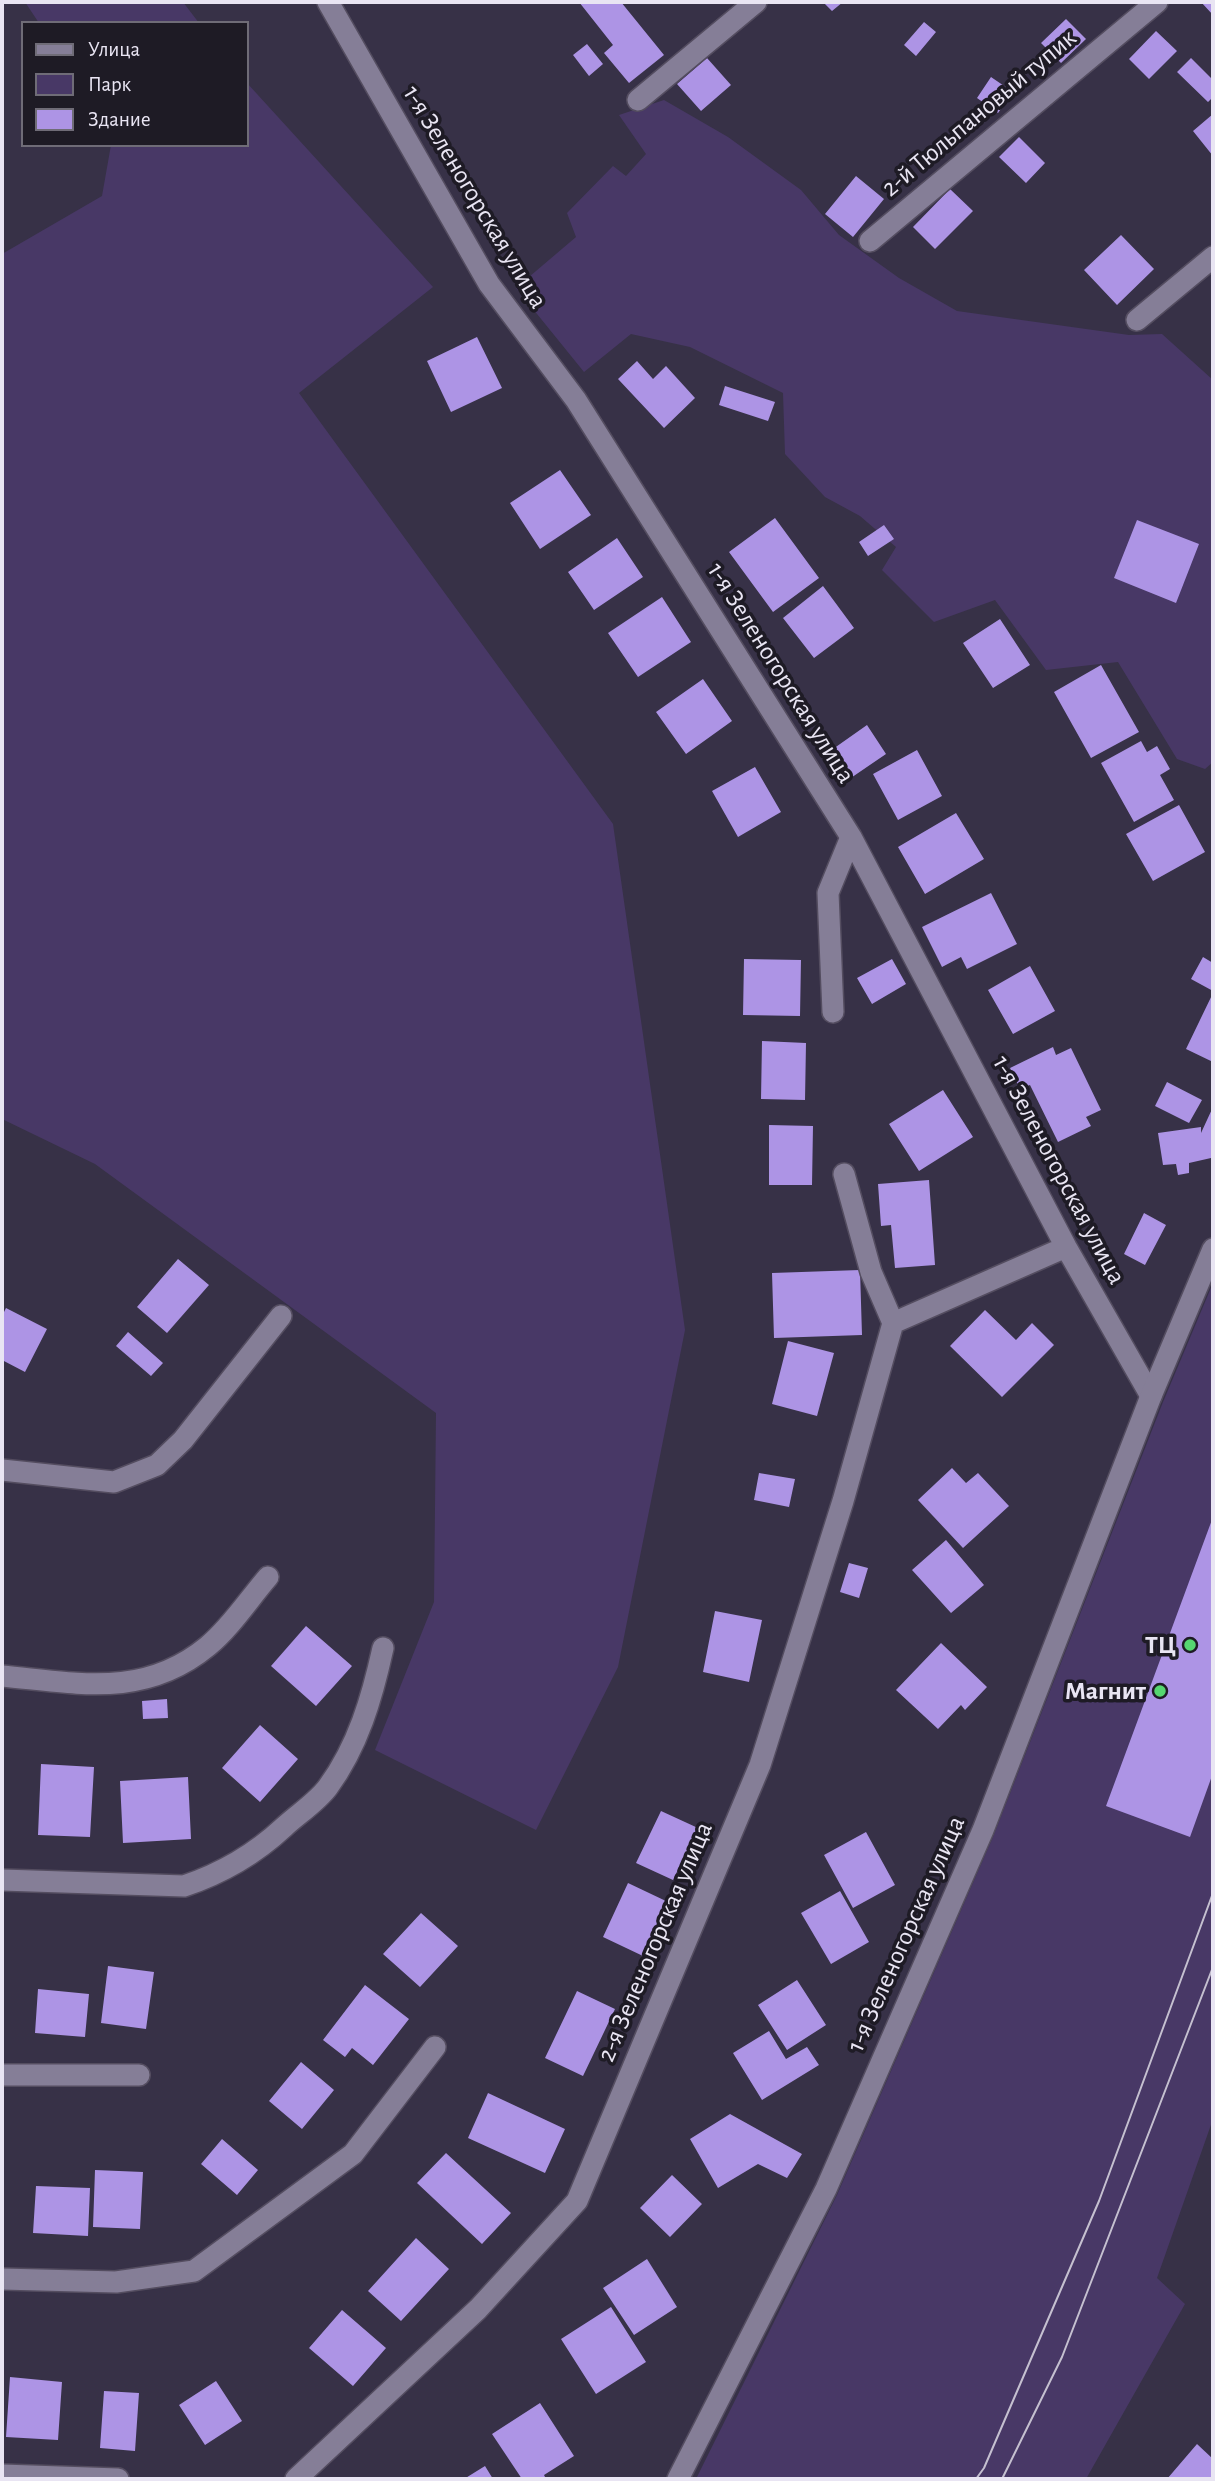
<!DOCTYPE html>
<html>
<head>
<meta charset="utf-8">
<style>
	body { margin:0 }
	#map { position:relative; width:1215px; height:2481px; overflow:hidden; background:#373147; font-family:"Alegreya Sans",sans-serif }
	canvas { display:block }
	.frame { position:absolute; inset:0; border:4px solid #e9e5f3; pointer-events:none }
	.legend { position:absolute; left:21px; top:21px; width:228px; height:126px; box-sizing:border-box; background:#1e1b25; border:2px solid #6f6c77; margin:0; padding:9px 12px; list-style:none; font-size:21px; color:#e9e5f3 }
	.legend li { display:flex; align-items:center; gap:14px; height:35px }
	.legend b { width:35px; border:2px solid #6f6c77 }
</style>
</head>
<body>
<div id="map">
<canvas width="1215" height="2481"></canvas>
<div class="frame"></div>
<ul class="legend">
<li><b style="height:9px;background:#857e97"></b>Улица</li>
<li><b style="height:19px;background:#483866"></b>Парк</li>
<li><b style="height:19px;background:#ad94e5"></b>Здание</li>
</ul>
</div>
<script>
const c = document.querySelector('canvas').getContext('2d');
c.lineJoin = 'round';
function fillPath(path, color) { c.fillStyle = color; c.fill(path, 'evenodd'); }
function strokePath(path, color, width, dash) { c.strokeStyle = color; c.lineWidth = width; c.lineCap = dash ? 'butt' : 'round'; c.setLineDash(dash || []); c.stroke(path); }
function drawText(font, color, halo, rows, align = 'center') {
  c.font = font + ' "Alegreya Sans",sans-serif'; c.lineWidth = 7; c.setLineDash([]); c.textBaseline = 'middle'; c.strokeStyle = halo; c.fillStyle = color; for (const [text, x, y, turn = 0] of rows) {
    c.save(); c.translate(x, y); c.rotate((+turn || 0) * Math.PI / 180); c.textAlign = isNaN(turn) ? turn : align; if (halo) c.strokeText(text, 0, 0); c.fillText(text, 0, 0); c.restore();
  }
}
fillPath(new Path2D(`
	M25 2H183L199 23H39Z
	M247 83 433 287 299 393 613 824 685 1330 618 1667 536 1830 375 1750 434 1602 436 1413 95 1164 2 1119V254L102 196 111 145H247Z
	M664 100 728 137 801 190 839 235 899 278 957 311 1129 335 1162 334 1213 380V762L1205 769 1177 759 1118 662 1046 670 995 600 934 622 882 570 896 547 860 516 825 497 785 454 783 393 690 347 631 334 584 372 516 288 576 237 567 213 613 166 626 176 646 154 619 115Z
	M1213 1283V2119L1157 2278 1185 2304 1086 2479H696L837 2195 993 1837 1163 1402Z`), '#483866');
fillPath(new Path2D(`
	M579 2H621L664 55 629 83 604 53 613 45Z
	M823 2H843L832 11Z
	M1201 2H1213V15Z
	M1066 19 1086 39 1061 63 1041 43Z
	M924 22 936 32 916 56 904 45Z
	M1156 31 1177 51 1149 79 1129 59Z
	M587 44 603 64 589 76 573 55Z
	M707 58 731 85 701 111 677 84Z
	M1191 58 1213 80V97L1208 102 1177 72Z
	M991 77 1013 92 998 113 977 98Z
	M1213 114V156L1193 131Z
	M1019 137 1045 163 1026 183 999 157Z
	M856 176 884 199 853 237 825 214Z
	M950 189 973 211 935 249 913 227Z
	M1121 235 1154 269 1117 305 1084 270Z
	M477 337 502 388 451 412 427 361Z
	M637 361 653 379 666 366 695 398 664 428 618 379Z
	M725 386 775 402 768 421 719 405Z
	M560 470 591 515 540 549 510 503Z
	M775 518 819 578 773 612 729 552Z
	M1137 520 1199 544 1176 603 1114 578Z
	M884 525 894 539 868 556 859 542Z
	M617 538 643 577 594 610 568 572Z
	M823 586 854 628 814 658 783 618Z
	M662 597 691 642 638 677 608 633Z
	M1000 619 1030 665 993 688 963 643Z
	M1101 665 1139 732 1091 758 1054 692Z
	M703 679 732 721 686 754 656 712Z
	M867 725 886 754 842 784 823 756Z
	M1141 741 1147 752 1157 746 1170 769 1160 775 1174 800 1134 822 1101 763Z
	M917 750 942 796 898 820 873 774Z
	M755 767 781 812 738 837 712 791Z
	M1179 805 1205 852 1153 881 1126 834Z
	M956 813 984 859 925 894 898 847Z
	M991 893 1017 944 967 969 961 957 942 967 922 927Z
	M1203 957 1213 963V991L1191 979Z
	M744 959 801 960 800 1016 743 1015Z
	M892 959 906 984 872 1004 857 978Z
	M1030 966 1055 1011 1013 1034 988 990Z
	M1213 993V1062L1186 1049Z
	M762 1041 806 1043 805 1100 761 1099Z
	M1053 1047 1056 1055 1071 1048 1101 1110 1086 1117 1091 1126 1058 1142 1030 1085 1020 1089 1010 1068Z
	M1167 1082 1202 1100 1189 1123 1155 1106Z
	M943 1090 973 1137 919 1171 889 1124Z
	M1213 1107 1211 1158 1189 1163V1173L1178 1175 1176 1164 1163 1165 1158 1133 1201 1127V1133Z
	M769 1125 813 1126 812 1185H769Z
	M929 1180 935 1265 895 1268 891 1225 881 1226 878 1184Z
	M1144 1213 1166 1225 1145 1265 1124 1254Z
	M178 1259 209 1285 167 1333 137 1307Z
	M860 1270 862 1335 774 1338 772 1273Z
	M6 1308 47 1329 25 1372 2 1360V1316Z
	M985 1310 1016 1340 1032 1323 1054 1345 1002 1397 950 1346Z
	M128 1332 163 1363 151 1376 116 1346Z
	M788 1341 834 1353 817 1416 772 1404Z
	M952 1468 966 1483 978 1473 1009 1506 963 1548 918 1500Z
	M759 1473 795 1479 789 1507 754 1500Z
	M1213 1517V1773L1190 1837 1106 1806Z
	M946 1540 984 1585 951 1613 912 1570Z
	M849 1563 868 1568 859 1598 840 1592Z
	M715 1611 762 1620 749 1682 703 1672Z
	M306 1626 352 1666 316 1706 271 1666Z
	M941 1643 987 1687 965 1710 961 1705 938 1729 896 1690Z
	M167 1699 168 1718 143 1719 142 1701Z
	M260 1725 298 1759 260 1802 222 1768Z
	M41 1764 94 1767 90 1837 38 1835Z
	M188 1777 191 1839 123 1843 120 1781Z
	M661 1811 698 1828 673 1880 636 1863Z
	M866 1832 895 1885 853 1908 824 1855Z
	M628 1883 668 1902 643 1956 603 1937Z
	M840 1891 869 1942 831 1964 801 1913Z
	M421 1913 458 1946 420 1987 383 1954Z
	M108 1966 154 1972 146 2029 101 2023Z
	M797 1980 826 2025 787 2050 758 2005Z
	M365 1985 409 2019 373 2065 352 2048 345 2057 323 2040Z
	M38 1989 89 1994 85 2037 35 2033Z
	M577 1991 615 2009 583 2076 545 2058Z
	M769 2031 786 2059 807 2047 819 2065 762 2100 733 2053Z
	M301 2062 334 2090 302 2129 269 2101Z
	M488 2093 565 2129 545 2173 468 2138Z
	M730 2114 802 2154 787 2178 758 2164 718 2188 690 2139Z
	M222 2139 258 2170 237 2195 201 2164Z
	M446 2153 511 2213 482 2244 417 2183Z
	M95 2170 143 2172 140 2229 93 2227Z
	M672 2175 702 2204 670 2237 640 2208Z
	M36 2186 90 2188 88 2236 33 2233Z
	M416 2238 449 2269 401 2321 368 2291Z
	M647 2259 677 2307 634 2335 603 2288Z
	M611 2307 646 2362 596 2394 561 2339Z
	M342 2310 386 2348 353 2386 309 2348Z
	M10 2377 62 2382 58 2440 6 2437Z
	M216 2381 242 2421 205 2445 179 2405Z
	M104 2391 139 2393 135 2451 100 2448Z
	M540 2403 574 2456 544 2475 546 2479H522L492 2434Z
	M1197 2444 1213 2459V2479H1167Z
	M485 2466 493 2479H464Z`), '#ad94e5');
const street = new Path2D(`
	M328 2 489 284 576 400 851 837 1066 1247 1151 1396
	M638 100 756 2
	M870 241 1157 2
	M1137 320 1213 257
	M833 1012 828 893 851 837
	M844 1174 871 1272 893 1323
	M2 1470 114 1482 157 1465 183 1440 281 1316
	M2 1676C77 1683 144 1699 208 1646 231 1627 249 1599 268 1577
	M2 1880 184 1886C223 1873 254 1855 284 1827 298 1814 317 1802 328 1787 358 1746 372 1698 383 1648
	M2 2075H139
	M2 2279 116 2282 194 2271 353 2154 435 2047
	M2 2475 118 2479
	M296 2479 478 2309 577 2201 760 1765 843 1501 893 1323 1066 1247`);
const secondary = new Path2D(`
	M678 2479 826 2189 983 1830 1151 1396 1213 1249`);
strokePath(street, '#544d60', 24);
strokePath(secondary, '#544d60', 24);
strokePath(street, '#857e97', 21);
strokePath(secondary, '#857e97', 21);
strokePath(new Path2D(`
	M976 2479 984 2468 1099 2201 1213 1893
	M1002 2479 1062 2357 1213 1967`), '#c5c0d0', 2);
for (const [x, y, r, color] of [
	[1190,1645,7,"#56d671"],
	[1160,1691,7,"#56d671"]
]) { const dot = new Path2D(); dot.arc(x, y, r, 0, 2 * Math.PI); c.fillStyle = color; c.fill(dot); strokePath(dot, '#1e1b25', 2.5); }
drawText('26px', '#e9e5f3', '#1e1b25', [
	["2-й Тюльпановый тупик",979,113,-40],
	["1-я Зеленогорская улица",475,197,59],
	["1-я Зеленогорская улица",781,673,58],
	["1-я Зеленогорская улица",1059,1170,62],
	["1-я Зеленогорская улица",906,1934,-66],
	["2-я Зеленогорская улица",655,1942,-67]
]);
drawText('bold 26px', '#e9e5f3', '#1e1b25', [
	["ТЦ",1176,1645],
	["Магнит",1146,1691]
], 'right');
</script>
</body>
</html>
